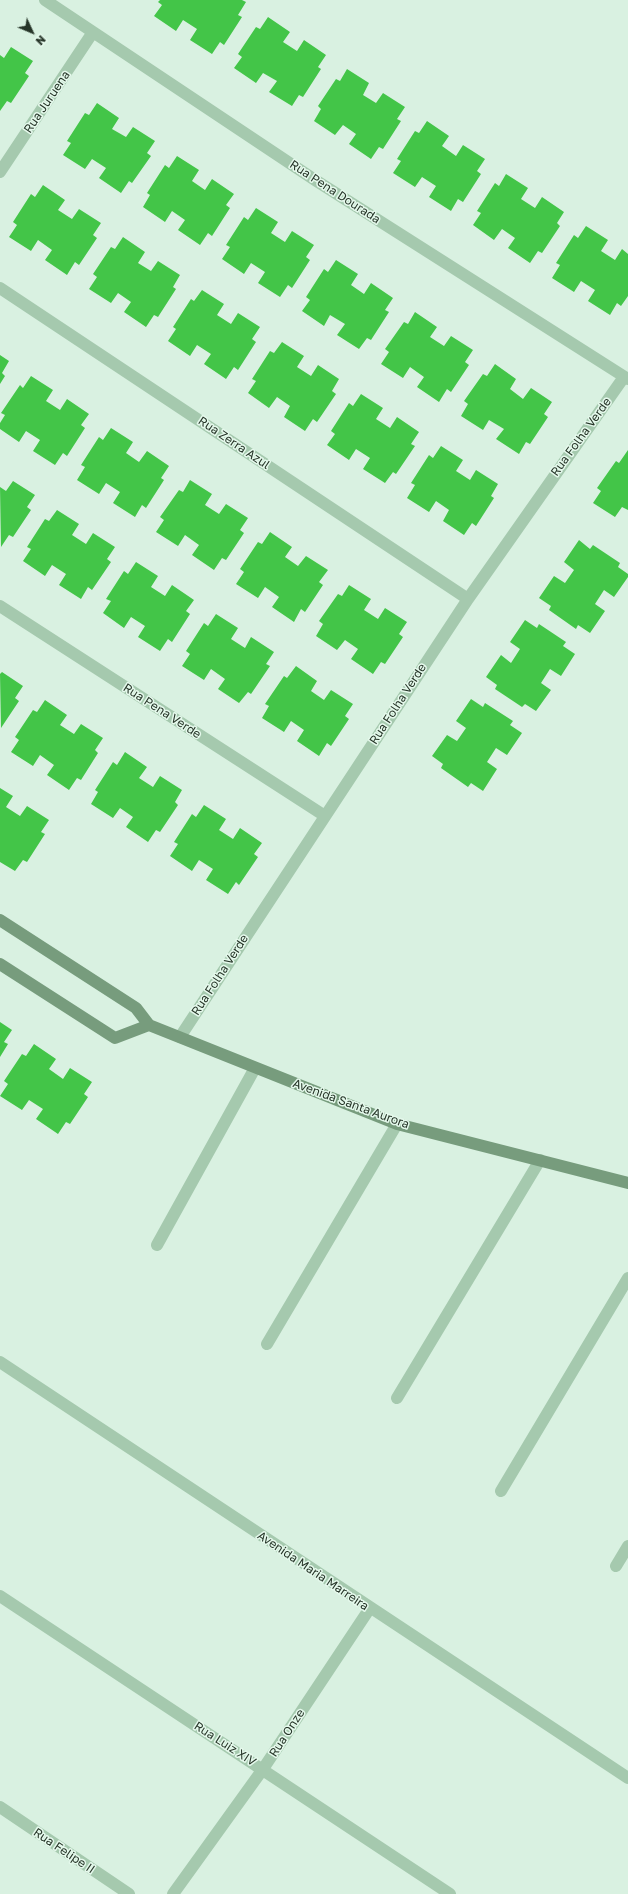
<!DOCTYPE html>
<html>
<head>
<meta charset="utf-8">
<style>
	body { margin:0 }
	#map { position:relative; width:628px; height:1894px; overflow:hidden; background:#d9f1e1; font-family:"Golos Text",sans-serif }
	canvas { display:block }
	.north { position:absolute; left:12px; top:12px; width:40px; height:40px; -webkit-text-stroke:3px #e5f9ec; paint-order:stroke; rotate:134deg; font-size:11px; font-weight:700; line-height:16px; text-align:center; color:#263528 }
	.north::after { content:''; display:block; margin:auto; width:14px; height:18px; background:#263528; clip-path:polygon(50% 0,100% 100%,50% 72%,0 100%) }
</style>
</head>
<body>
<div id="map">
<canvas width="628" height="1894"></canvas>
<div class="north">N</div>
</div>
<script>
const c = document.querySelector('canvas').getContext('2d');
c.lineJoin = 'round';
function fillPath(path, color) { c.fillStyle = color; c.fill(path, 'evenodd'); }
function strokePath(path, color, width, dash) { c.strokeStyle = color; c.lineWidth = width; c.lineCap = dash ? 'butt' : 'round'; c.setLineDash(dash || []); c.stroke(path); }
function drawText(font, color, halo, rows, align = 'center') {
  c.font = font + ' "Golos Text",sans-serif'; c.lineWidth = 3; c.setLineDash([]); c.textBaseline = 'middle'; c.strokeStyle = halo; c.fillStyle = color; for (const [text, x, y, turn = 0] of rows) {
    c.save(); c.translate(x, y); c.rotate((+turn || 0) * Math.PI / 180); c.textAlign = isNaN(turn) ? turn : align; if (halo) c.strokeText(text, 0, 0); c.fillText(text, 0, 0); c.restore();
  }
}
fillPath(new Path2D(`
	M160 0H242L246 2 238 15 242 17 224 45 220 42 212 54 190 40 197 29 183 20 176 31 154 16 162 5 158 2Z
	M268 17 290 32 283 42 297 51 304 40 326 55 318 67 321 69 303 97 299 95 292 106 269 92 277 81 263 73 256 83 234 68 242 57 238 54 256 27 260 29Z
	M11 47 33 61 25 73 29 76 11 103 7 101 0 111V55L4 58Z
	M347 69 369 83 363 95 376 103 383 93 405 107 397 119 401 121 383 149 379 147 371 159 349 144 356 134 343 125 335 135 314 121 321 109 318 106 336 79 340 81Z
	M97 103 119 118 112 129 126 137 133 127 155 141 147 153 151 156 132 183 129 181 121 193 99 178 106 168 92 159 85 169 63 155 71 143 67 141 85 113 89 115Z
	M427 121 449 136 442 146 456 156 463 145 485 159 477 171 481 174 463 202 458 199 451 211 429 197 436 186 422 177 415 187 393 173 401 161 397 159 415 131 419 133Z
	M177 156 199 170 192 181 205 190 212 179 234 194 226 205 230 208 212 236 208 233 200 245 178 230 185 220 172 211 165 222 143 207 150 195 147 193 165 165 169 168Z
	M506 174 528 188 521 199 535 208 542 197 564 212 557 223 560 226 542 253 538 251 530 263 508 248 515 238 502 229 494 240 473 225 481 213 477 211 495 183 499 186Z
	M43 185 65 200 58 210 72 219 79 209 101 223 93 235 97 238 79 265 75 262 67 275 45 260 52 250 38 240 31 251 9 237 17 225 13 222 31 194 35 197Z
	M256 208 278 222 271 233 285 242 292 231 314 245 306 257 310 260 292 288 288 285 280 297 258 283 265 272 251 263 244 274 222 259 230 247 226 245 244 217 248 220Z
	M586 226 608 240 601 251 615 260 622 249 628 254V296L621 306 617 303 610 315 588 301 595 290 581 281 574 292 552 278 560 265 556 263 574 235 578 238Z
	M123 237 145 252 138 263 151 271 158 261 180 275 173 287 176 289 158 317 154 315 146 327 124 312 131 302 118 293 111 303 89 289 97 277 93 274 111 247 115 249Z
	M336 260 358 274 351 285 364 294 371 283 393 298 385 310 389 312 371 340 367 338 359 349 337 335 345 324 330 315 324 326 302 311 310 300 306 297 324 269 328 272Z
	M202 290 224 304 217 315 231 324 238 313 260 327 252 339 256 342 238 370 234 367 226 379 204 364 211 354 197 345 190 356 168 341 176 329 173 327 191 299 194 301Z
	M415 312 437 327 430 337 444 346 451 336 473 350 465 362 469 365 451 392 447 389 439 402 417 387 424 377 410 367 403 378 381 364 389 352 385 349 404 322 408 324Z
	M282 342 304 356 297 367 311 376 318 365 339 379 332 391 336 394 317 422 313 419 305 431 284 417 290 406 277 397 269 408 248 393 256 381 252 379 270 351 274 353Z
	M0 355 9 361 2 373 5 376 0 384Z
	M495 364 516 379 510 389 523 399 531 388 552 402 544 414 548 417 530 444 526 442 519 454 496 439 504 429 489 420 483 430 461 416 468 404 464 401 483 374 487 376Z
	M31 376 53 390 46 401 60 410 67 399 89 414 81 425 85 428 67 456 63 453 55 465 33 451 40 440 26 431 19 442 0 429V423L5 415 1 413 20 385 23 388Z
	M361 394 383 408 376 419 390 428 397 417 419 432 411 444 415 446 396 474 393 472 385 483 363 469 370 458 356 449 349 460 327 445 335 434 331 431 349 403 353 406Z
	M111 428 133 442 126 453 139 462 147 451 169 466 161 478 164 480 146 508 142 505 135 517 113 503 120 492 106 483 99 494 77 480 85 467 81 465 99 437 103 440Z
	M441 446 463 460 456 471 470 480 476 470 498 484 491 496 494 498 476 526 472 523 464 535 443 521 449 510 436 501 429 512 407 498 415 485 411 483 429 455 433 458Z
	M628 450V510L622 507 615 517 593 503 601 491 597 488 616 461 619 463Z
	M190 480 212 494 205 505 219 514 226 504 248 518 240 530 244 533 226 560 222 558 214 570 192 555 199 545 185 535 178 546 156 532 164 520 160 517 179 490 183 492Z
	M13 481 35 495 27 507 31 510 13 537 9 535 1 547 0 487 6 491Z
	M57 510 79 524 72 535 86 544 93 533 115 547 107 559 111 562 92 590 88 587 81 599 59 585 66 574 52 565 45 576 23 561 31 549 27 547 45 519 49 521Z
	M270 532 292 547 285 557 298 566 306 556 328 570 319 582 323 585 305 612 301 609 294 622 272 607 279 597 265 587 258 598 236 584 244 572 240 569 258 542 262 544Z
	M579 540 590 549 593 545 620 563 618 567 628 574V577L614 597 604 590 595 604 605 611 590 633 578 625 576 629 549 610 551 606 539 598 554 576 565 583 574 570 564 562Z
	M136 562 158 576 151 587 165 596 172 585 194 600 186 611 190 614 172 642 168 639 160 651 138 637 145 626 131 617 124 628 103 613 111 601 106 599 124 571 128 574Z
	M349 585 371 599 364 610 378 619 385 608 407 622 399 634 403 637 385 664 381 662 373 674 351 659 358 649 345 640 337 650 316 636 323 624 319 621 338 594 342 596Z
	M216 614 238 628 231 639 245 648 251 637 274 652 266 664 270 666 251 694 248 692 239 703 218 689 225 679 211 669 204 680 182 666 190 654 186 651 204 623 208 626Z
	M525 620 537 628 539 624 566 642 563 646 575 654 561 676 550 669 541 683 551 690 536 711 525 704 522 707 495 689 497 685 486 677 501 655 511 663 520 649 510 642Z
	M296 666 317 681 311 691 324 700 331 690 353 704 345 716 349 719 331 746 327 743 319 756 297 741 304 730 291 721 284 732 262 718 269 706 265 704 284 676 287 678Z
	M2 672 23 686 15 698 19 701 1 728 0 674Z
	M471 699 483 707 485 703 513 721 510 725 522 733 507 755 496 748 487 762 497 769 483 791 471 783 468 787 441 768 443 764 432 756 447 735 457 741 466 728 456 721Z
	M45 700 67 715 60 725 74 734 81 724 103 738 95 750 98 753 81 780 77 778 69 790 47 775 54 765 40 755 33 766 11 752 19 740 15 737 33 710 37 712Z
	M125 752 147 767 139 778 153 787 160 776 182 790 175 802 178 805 160 832 156 830 148 842 126 827 133 817 120 808 113 818 91 804 98 792 95 790 113 762 117 765Z
	M0 788 13 796 6 807 20 816 27 806 49 820 41 832 45 834 27 862 23 860 15 871 0 862Z
	M204 805 226 819 219 830 233 839 240 828 262 843 254 854 258 857 239 885 236 882 228 894 206 880 213 869 199 860 192 871 170 856 178 844 174 842 192 814 196 817Z
	M0 1022 12 1030 4 1042 8 1044 0 1057Z
	M34 1044 56 1059 49 1069 63 1079 70 1068 92 1082 84 1094 88 1097 70 1124 66 1122 58 1134 36 1119 43 1109 29 1100 22 1110 0 1096 8 1084 4 1081 22 1054 26 1056Z`), '#43c548');
strokePath(new Path2D(`
	M45 0 315 180 628 379
	M0 172 93 32
	M0 288 468 599
	M0 606 325 816
	M180 1037 468 599 624 377
	M157 1245 255 1068
	M267 1344 397 1124
	M0 1362 628 1778
	M397 1398 540 1160
	M501 1491 628 1278
	M616 1566 628 1546
	M0 1596 450 1894
	M0 1807 129 1894
	M173 1894 263 1769 370 1608`), '#a5c9ae', 12);
strokePath(new Path2D(`
	M0 920 136 1008 149 1025
	M0 964 115 1038 149 1025
	M149 1025 397 1124 628 1183`), '#779c7d', 12);
drawText('12px', '#263528', '#e5f9ec', [
	["Rua Juruena",47,102,-56],
	["Rua Pena Dourada",335,192,33],
	["Rua Folha Verde",581,437,-54],
	["Rua Zerra Azul",234,443,34],
	["Rua Folha Verde",398,704,-57],
	["Rua Pena Verde",162,711,33],
	["Rua Folha Verde",220,975,-57],
	["Avenida Santa Aurora",351,1104,20],
	["Avenida Maria Marreira",313,1571,34],
	["Rua Onze",287,1733,-57],
	["Rua Luiz XIV",225,1744,33],
	["Rua Felipe II",64,1851,34]
]);
</script>
</body>
</html>
